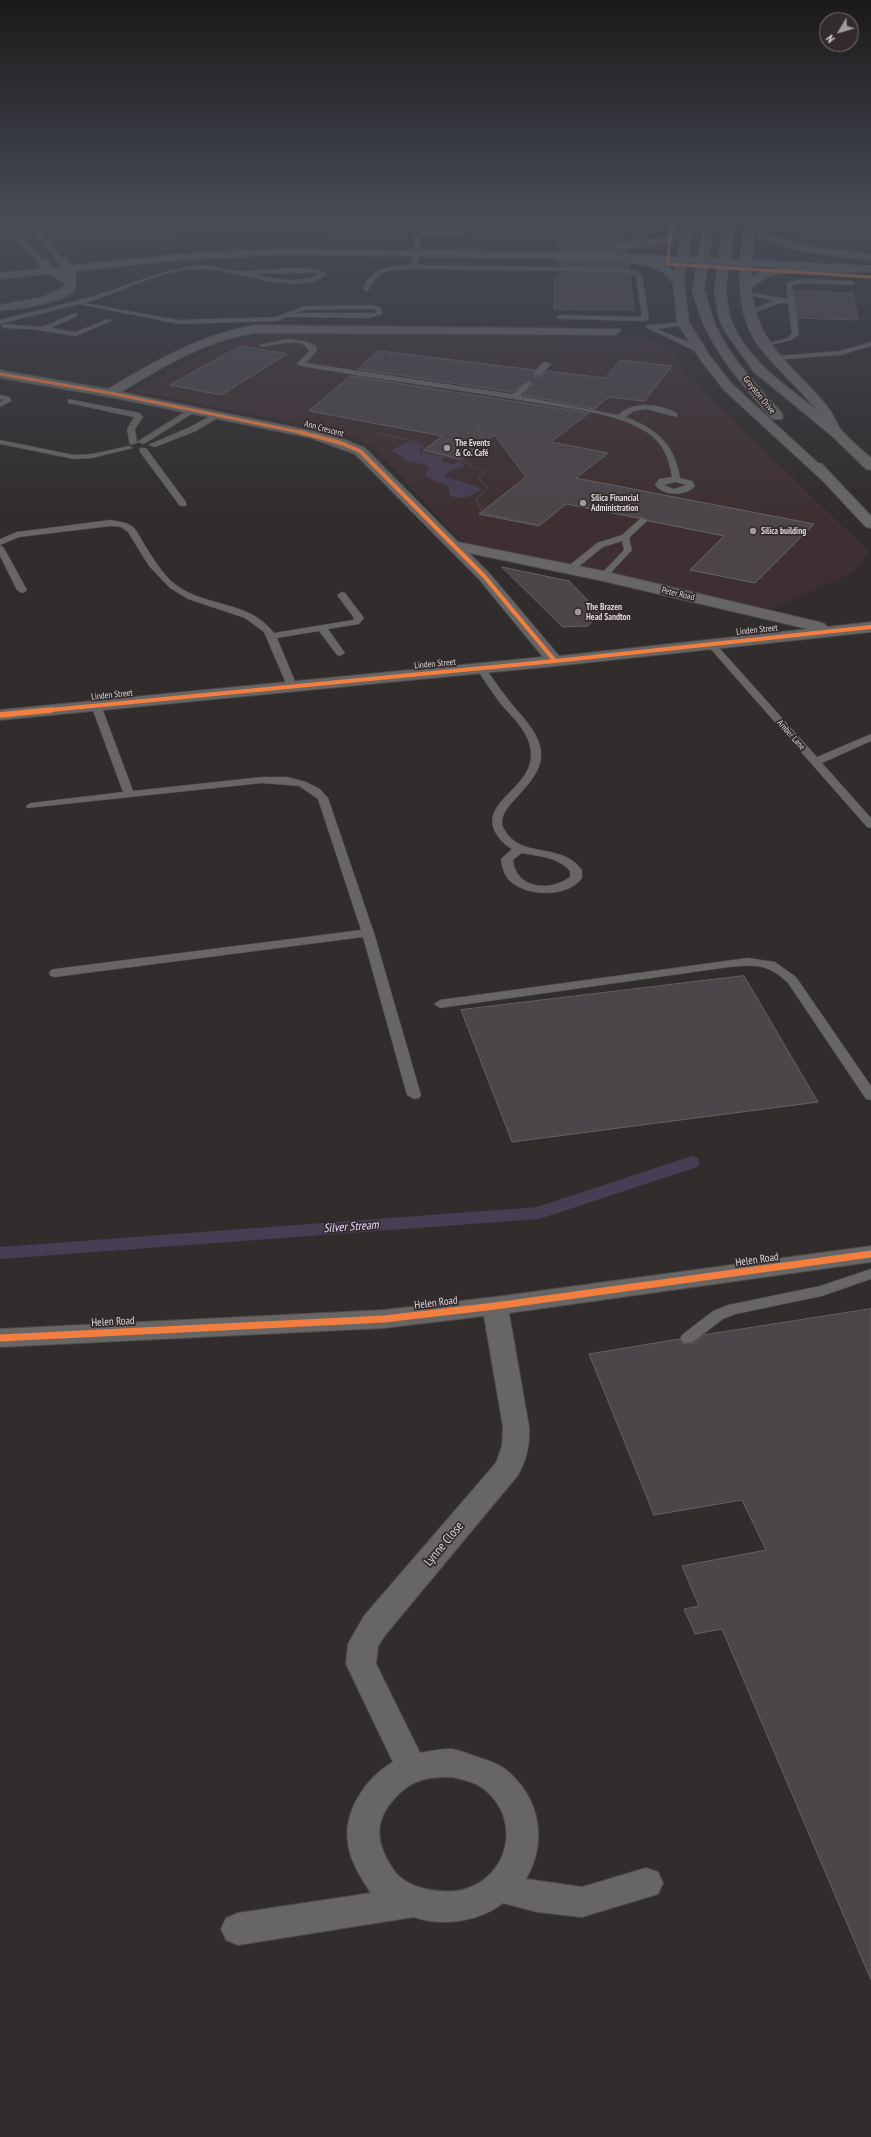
<!DOCTYPE html>
<html>
<head>
<meta charset="utf-8">
<style>
	body { margin:0 }
	#map { position:relative; width:871px; height:2137px; overflow:hidden; background:#312d2d; font-family:"PT Sans Narrow",sans-serif }
	canvas { display:block }
	.north { position:absolute; left:819px; top:12px; width:40px; height:40px; box-sizing:border-box; background:#332b2c; border:1px solid #766f70; border-radius:50%; rotate:232deg; font-size:11px; font-weight:700; line-height:16px; text-align:center; color:#dbd6d6 }
	.north::after { content:''; display:block; margin:auto; width:14px; height:18px; background:#a09b9b; clip-path:polygon(50% 0,100% 100%,50% 72%,0 100%) }
</style>
</head>
<body>
<div id="map">
<canvas width="871" height="2137"></canvas>
<div class="north">N</div>
</div>
<script>
const c = document.querySelector('canvas').getContext('2d');
c.lineJoin = 'round';
function fillPath(path, color) { c.fillStyle = color; c.fill(path, 'evenodd'); }
function strokePath(path, color, width, dash) { c.strokeStyle = color; c.lineWidth = width; c.lineCap = dash ? 'butt' : 'round'; c.setLineDash(dash || []); c.stroke(path); }
function drawText(font, color, halo, rows, align = 'center') {
  c.font = font + ' "PT Sans Narrow",sans-serif'; c.lineWidth = 3.5; c.setLineDash([]); c.textBaseline = 'middle'; c.strokeStyle = halo; c.fillStyle = color; for (const [text, x, y, turn = 0] of rows) {
    c.save(); c.translate(x, y); c.rotate((+turn || 0) * Math.PI / 180); c.textAlign = isNaN(turn) ? turn : align; if (halo) c.strokeText(text, 0, 0); c.fillText(text, 0, 0); c.restore();
  }
}
fillPath(new Path2D(`
	M0 218H658V236L631 241 187 238 0 258Z
	M786 218H871V241L834 245 784 235Z
	M268 333 646 338 670 345 685 373 869 552 854 572 770 609 461 541 373 447 344 433 135 391 219 344Z`), '#3e3032');
fillPath(new Path2D(`
	M406 443H416L422 447 419 452 444 457 441 461 452 464 460 461 464 466 445 474 446 477 482 488C473 497 461 501 449 495V487L425 476 429 468 426 465 407 461 392 450Z`), '#473e53');
strokePath(new Path2D(`
	M0 1253 538 1213 693 1162`), '#473e53', 12);
const building = new Path2D(`
	M554 218H624L626 241 616 243 611 248 617 251 627 250V253L558 251Z
	M559 260H605L629 264V268L559 266Z
	M560 273 621 274 630 276 634 310 554 309V277H561Z
	M795 291 853 293 858 320 798 318Z
	M241 346 287 354 221 395 170 385Z
	M379 351 534 370 535 376H542L547 371 605 378 621 360 672 366 644 401 609 397 594 409 523 395 533 385 529 381 512 392 358 369Z
	M351 376 589 413 551 442 608 453 576 478 814 524 755 583 690 570 724 536 649 521 641 517 638 518 566 504 539 526 479 514 526 477 495 435 460 459 424 450 442 436 309 411Z
	M502 567 569 581 600 613 588 626 563 627Z
	M744 976 818 1102 512 1142 461 1010Z
	M871 1309V1980L722 1629 695 1634 684 1609 699 1606 682 1566 766 1550 742 1500 654 1515 589 1354 679 1339 683 1343 688 1344 694 1343 704 1335Z`);
fillPath(building, '#4c464a');
strokePath(building, '#656162', 1);
const lane = new Path2D(`
	M2 218H8L16 232 43 260V262H39L12 234Z
	M21 218H27L62 258V260H58Z
	M465 231 467 234 425 235 420 239 418 265 621 268 636 271 642 275 649 319 646 321 559 319 556 317 559 315 642 317 636 276 621 272 408 269C386 271 378 270 368 291L363 290C368 267 392 266 412 265L414 238 421 232Z
	M205 265C217 266 230 271 242 271 260 271 314 263 327 274 301 298 237 270 205 269 163 267 124 292 85 303L178 320 276 317 305 306 373 305 381 308 382 314 370 318 288 317 277 321 178 324 79 304 0 324V320C31 311 62 306 93 296 131 285 165 267 205 265ZM314 273 318 274C299 285 273 278 252 274ZM372 309 376 310V313H296L305 310Z
	M803 279 852 281 855 283 852 285 803 283 792 285 799 334 792 340 763 347V345L788 338 792 333 788 303H781L750 314 747 312 748 311 773 301 742 293 745 291 787 299V283Z
	M75 313 77 314V316L51 328 75 332 108 319 113 320 76 336 30 329 4 328 1 326 4 324 42 327Z
	M684 322 687 324 686 325 657 329 703 348V352H697L645 327 648 325Z
	M289 339 304 341 316 346 317 351 306 363 512 394 528 382 532 384 520 396 618 415C635 400 659 404 677 413V417L646 409 634 411 625 417C656 428 675 444 680 478L692 481 695 486C685 497 664 496 655 485L659 479 672 477C669 457 662 440 643 430 614 413 577 410 544 404 463 390 382 380 301 366L297 364 309 351C303 336 275 345 263 347L259 345ZM676 482 686 485 674 489 663 485Z
	M871 342V346L841 355 775 360 771 358 775 356 840 351Z
	M544 362 551 364 541 375H535V371Z
	M0 395 10 397 11 401 0 407V402L3 400 0 399Z
	M68 399 140 413 143 417 135 429 137 443 130 445 127 429 134 417 68 403Z
	M191 408 198 410 144 444 137 442Z
	M216 413 223 415 196 431 155 447 148 445 190 427Z
	M0 440 74 455 92 454 129 446 133 448 92 458 74 459 0 444Z
	M140 448H146L186 502V506H180L140 452Z
	M641 518 648 520 629 538 632 550 606 578H600L599 576 624 550 622 541 603 547 572 572H566V568L597 543 622 535Z
	M111 520C119 522 128 522 134 528 138 532 141 539 144 544 153 558 162 574 176 585 205 607 251 601 274 633L353 620 354 618 337 595 342 592 345 593 364 618 359 624 328 629 345 653 340 656 337 655 319 631 277 638 297 686 292 689 287 686 264 632 245 618 188 599 170 588 149 566 128 532 121 527 111 526 19 537 0 545V539L17 532Z
	M0 545 4 548 27 590 25 592 22 593 17 590 0 556Z
	M711 641 714 642 817 757 871 734V741L822 763 871 818V828L867 827 708 646V642Z
	M481 665 484 666C492 677 499 688 507 698 518 713 535 727 540 746 550 784 491 805 504 829 521 860 561 841 582 870V878C568 898 527 897 510 881 504 875 502 867 501 859L512 849C505 845 501 841 497 835 475 800 540 788 530 746 526 729 511 716 500 703 492 692 484 680 476 668ZM522 853C540 857 556 856 570 871V877C550 892 516 889 513 860Z
	M96 702 101 705 133 791 262 777H287L306 782 320 789 328 798 374 933 421 1095 419 1098 414 1099 407 1095 363 937 55 977 51 976 49 973 51 970 55 969 361 930 318 799 299 786 262 783 27 808 26 806 31 803 123 792 91 705Z
	M748 958 775 962 796 977 871 1086V1100L866 1099 788 983C767 963 755 965 729 967L440 1008 434 1004 440 1000Z
	M871 1269V1279L822 1296 736 1314 723 1319 693 1342 688 1343 683 1342 680 1338 683 1334 713 1311 728 1305 820 1286Z`);
const street = new Path2D(`
	M60 256 64 257 75 269C76 275 77 283 75 288 67 304 16 309 0 311V305L43 297 64 287 65 283 46 273 36 261 37 259H45L54 269 65 274V270L55 259Z
	M255 325 619 329 621 331 615 335 255 333C205 341 164 366 121 392L313 431 346 440 365 448 458 542 603 571 819 622 825 624 827 627 871 622V632L555 666 0 720V710L543 657 479 579 355 454 311 438 110 397 0 378V370L108 389C157 360 199 335 255 325ZM469 553 603 581 808 629 559 656 489 573Z
	M871 1246V1262L509 1313 529 1427C530 1445 527 1459 518 1475L386 1634 378 1646 376 1664 420 1753C430 1751 441 1749 451 1749 459 1750 469 1754 477 1757 487 1760 497 1763 505 1769 540 1797 548 1841 526 1879L582 1887 646 1868 658 1872 663 1883 658 1894 582 1917 537 1912 503 1903C479 1922 442 1927 414 1917L238 1945 226 1940 221 1929 226 1918 238 1913 371 1893C361 1878 350 1861 348 1843 343 1812 366 1777 393 1762L346 1664 348 1644 364 1616 496 1463 502 1446 503 1427 484 1316 384 1328 0 1347V1329L384 1310 495 1297ZM452 1777C461 1779 470 1781 478 1785 519 1810 515 1868 471 1887 458 1893 439 1892 426 1889 413 1886 400 1880 393 1869 376 1844 373 1821 395 1798 401 1791 410 1784 419 1781 429 1777 441 1777 452 1777Z`);
const secondary = new Path2D(`
	M279 249 605 253 871 266V272L605 259 279 255 181 260 0 279V273L181 254Z`);
const primary = new Path2D(`
	M685 218H695L684 282 689 322 710 356 732 384 818 463 822 464 871 516V528L866 527 823 481 724 390 699 358 677 322 673 283 663 272 645 265 605 259 600 256 605 253C626 255 660 254 674 272L681 237 667 244 617 250 612 247 617 244 664 238 683 228Z
	M744 218H763L768 232C798 250 837 249 871 254V260C833 255 793 255 759 236L754 221 751 278 762 271 781 267 871 266V272H868L781 273 769 276 751 288C758 348 792 363 826 405 833 413 836 423 842 431 851 441 862 450 871 458V470L866 469 832 436 754 372 726 333 719 319 714 290 720 287 726 290C727 300 728 311 731 320 747 360 785 385 817 410 799 389 778 370 761 349 731 312 741 261 744 218Z
	M698 287C707 289 708 305 711 313 724 352 755 383 782 413L783 416 782 419H772C747 390 720 360 704 325 699 314 696 302 692 290Z`);
strokePath(lane, '#4b4949', 1);
strokePath(street, '#4b4949', 2);
strokePath(secondary, '#4b4949', 2);
strokePath(primary, '#4b4949', 2);
strokePath(new Path2D(`
	M375 432 423 444V452L461 460 485 472 478 477 488 488 476 499 483 513 539 525
	M461 460 487 442 476 427 484 423 489 412`), '#6b6868', 1.5, [0.5, 1.5]);
fillPath(lane, '#686665');
fillPath(street, '#686665');
fillPath(secondary, '#6b6868');
fillPath(primary, '#696666');
const primaryBridge = new Path2D(`
	M698 290 710 218
	M720 290 730 218`);
strokePath(primaryBridge, '#4b4949', 12, []);
strokePath(primaryBridge, '#696666', 12);
strokePath(new Path2D(`
	M677 218 671 233 667 264 871 277
	M0 374 110 393 304 433`), '#f27e40', 3);
strokePath(new Path2D(`
	M300 432 341 443 360 451 484 576 555 661
	M40 711 555 661 871 627`), '#f27e40', 4);
strokePath(new Path2D(`
	M0 715 51 710`), '#f27e40', 5.5);
strokePath(new Path2D(`
	M0 1338 384 1319 495 1306 871 1254`), '#f27e40', 7);
const sky = c.createLinearGradient(0, 0, 0, 517);
sky.addColorStop(0, '#1b1919');
sky.addColorStop(0.42, '#484c57');
sky.addColorStop(1, '#484c5700');
c.fillStyle = sky;
c.fillRect(0, 0, 871, 517);
for (const [x, y, r, color] of [
	[447,448,4,"#a09b9b"],
	[583,503,4,"#a09b9b"],
	[753,531,4,"#a09b9b"],
	[578,612,4,"#a09b9b"]
]) { const dot = new Path2D(); dot.arc(x, y, r, 0, 2 * Math.PI); c.fillStyle = color; c.fill(dot); strokePath(dot, '#332b2c', 1.5); }
drawText('9px', '#dbd6d6', '#332b2c', [
	["Grayston Drive",759,395,51],
	["Ann Crescent",324,429,15],
	["Peter Road",678,594,13],
	["Linden Street",757,630,-6],
	["Linden Street",435,664,-5],
	["Linden Street",112,695,-6],
	["Amber Lane",791,735,48]
]);
drawText('bold 9px', '#dbd6d6', '#332b2c', [
	["The Events",455,443],
	["& Co. Café",455,453],
	["Silica Financial",591,498],
	["Administration",591,508],
	["Silica building",761,531],
	["The Brazen",586,607],
	["Head Sandton",586,617]
], 'left');
drawText('11px', '#dbd6d6', '#332b2c', [
	["Helen Road",757,1260,-8],
	["Helen Road",436,1303,-7],
	["Helen Road",113,1322,-3]
]);
drawText('italic 12px', '#e5d7ff', '#332b2c', [
	["Silver Stream",351,1227,-4]
]);
drawText('13px', '#dbd6d6', '#332b2c', [
	["Lynne Close",444,1544,-50]
]);
</script>
</body>
</html>
